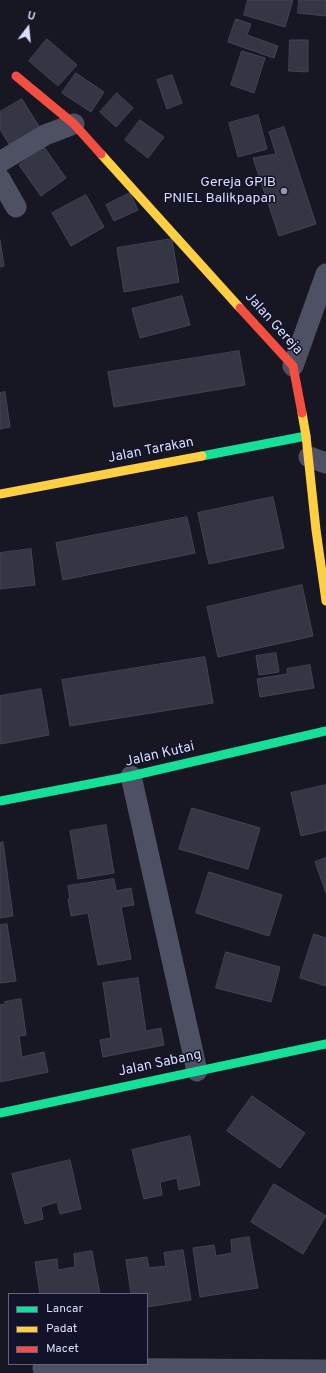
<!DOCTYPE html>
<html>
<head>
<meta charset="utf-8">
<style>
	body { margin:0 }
	#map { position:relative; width:326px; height:1373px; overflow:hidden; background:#171723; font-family:Overpass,sans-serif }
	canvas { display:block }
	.legend { position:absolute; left:8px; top:1293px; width:140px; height:72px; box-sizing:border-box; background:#121328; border:1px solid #62647d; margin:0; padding:5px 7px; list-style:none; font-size:12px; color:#dadefd }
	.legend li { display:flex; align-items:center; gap:8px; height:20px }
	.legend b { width:20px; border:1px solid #62647d }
	.north { position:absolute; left:8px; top:8px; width:40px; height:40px; -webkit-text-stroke:3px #121328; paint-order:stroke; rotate:16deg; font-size:11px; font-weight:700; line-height:16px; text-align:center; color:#dadefd }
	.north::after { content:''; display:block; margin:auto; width:14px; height:18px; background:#dadefd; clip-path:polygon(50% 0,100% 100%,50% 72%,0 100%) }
</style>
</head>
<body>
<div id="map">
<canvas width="326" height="1373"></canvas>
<ul class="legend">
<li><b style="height:5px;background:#16e098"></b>Lancar</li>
<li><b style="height:5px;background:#ffcf43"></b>Padat</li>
<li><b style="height:5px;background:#f24e42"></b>Macet</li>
</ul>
<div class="north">U</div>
</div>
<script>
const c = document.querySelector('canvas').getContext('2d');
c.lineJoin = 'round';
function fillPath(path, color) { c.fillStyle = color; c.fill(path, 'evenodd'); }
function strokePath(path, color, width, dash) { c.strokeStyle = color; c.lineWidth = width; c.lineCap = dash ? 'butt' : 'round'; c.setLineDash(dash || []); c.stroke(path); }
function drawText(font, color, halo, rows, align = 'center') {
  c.font = font + ' Overpass,sans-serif'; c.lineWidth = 3; c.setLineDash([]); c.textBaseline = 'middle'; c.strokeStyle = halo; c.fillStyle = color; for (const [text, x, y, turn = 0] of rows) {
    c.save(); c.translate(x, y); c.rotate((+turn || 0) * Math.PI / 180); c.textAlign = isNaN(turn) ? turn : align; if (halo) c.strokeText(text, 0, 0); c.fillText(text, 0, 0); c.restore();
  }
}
const building = new Path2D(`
	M248 0H293L285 27 244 15Z
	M299 0H326V16L298 13Z
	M236 19 251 24 247 35 278 46 274 58 228 42Z
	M47 39 77 65 58 86 29 61Z
	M290 40H308V72L289 71Z
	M242 51 265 58 254 93 231 85Z
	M76 73 104 92 91 112 62 93Z
	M172 75 182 103 167 109 157 80Z
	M117 93 133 108 116 127 100 112Z
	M22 99 40 128 10 146 0 129V112Z
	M258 115 267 149 238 157 229 123Z
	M140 120 164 137 148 158 125 140Z
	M284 127 316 224 279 236 253 158 276 154 269 132Z
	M44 147 66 178 41 196 19 165Z
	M130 193 138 210 114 221 106 205Z
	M86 195 104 227 71 246 52 213Z
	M172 239 179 282 124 292 117 248Z
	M0 240 4 266 0 267Z
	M182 296 190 325 140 338 132 309Z
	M239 351 245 385 114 407 108 372Z
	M5 392 10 427 0 429V393Z
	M273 497 284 548 209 564 198 513Z
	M187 517 195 553 63 580 56 543Z
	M31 549 35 585 0 589V553Z
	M302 585 313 636 218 657 207 607Z
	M276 653 279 672 259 675 256 656Z
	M205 657 213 703 70 726 62 680Z
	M310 665 314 688 260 697 257 679 287 674V669Z
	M41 689 49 735 0 744V696Z
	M326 785V830L301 836 291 793Z
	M192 808 260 828 248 869 179 849Z
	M106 825 114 873 78 879 70 831Z
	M3 842 13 916 0 918V843Z
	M326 858V893L315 862Z
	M209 872 282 895 269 936 196 913Z
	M114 879 116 891 131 888 134 905 121 907 131 959 98 965 88 913 71 916 68 899H70L68 886Z
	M7 924 16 981 0 983V925Z
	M314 934 326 938V986L300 978Z
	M226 952 280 967 271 1002 216 988Z
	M138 978 146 1031 161 1028 164 1045 103 1057 100 1040 111 1038 103 983Z
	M21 999 26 1035 19 1036 22 1057 44 1052 48 1072 0 1082V1005L5 1004V1002Z
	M252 1096 305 1133 280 1168 227 1131Z
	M190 1136 200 1185 179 1190 177 1178 160 1182 162 1195 144 1199 132 1150Z
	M70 1160 81 1209 60 1214 57 1202 41 1207 43 1219 25 1224 12 1174Z
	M274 1184 326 1216 303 1254 251 1222Z
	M249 1237 258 1288 200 1297 193 1248 214 1245 216 1256 232 1253 231 1240Z
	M183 1250 191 1300 147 1307V1294H131L126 1260 147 1257 149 1268 166 1266 164 1253Z
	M92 1251 100 1294H40L35 1262 57 1259 58 1270 75 1267 74 1254Z`);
fillPath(building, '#353644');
strokePath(building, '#424356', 1);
strokePath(new Path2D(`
	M0 162 45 135 74 124
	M0 179 16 207
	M293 366 326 274
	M309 457 326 463
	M131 776 197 1071
	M43 1368 326 1370`), '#4d5163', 21);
strokePath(new Path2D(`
	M202 456 306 436
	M0 801 131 776 326 731
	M0 1113 326 1044`), '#16e098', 9);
strokePath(new Path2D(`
	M101 154 240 308
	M302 413 306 436 316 530 326 601
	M0 494 202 456`), '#ffcf43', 9);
strokePath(new Path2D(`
	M16 76 74 124 101 154
	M240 308 293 366 302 413`), '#f24e42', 9);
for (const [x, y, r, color] of [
	[284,191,4,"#9698b1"]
]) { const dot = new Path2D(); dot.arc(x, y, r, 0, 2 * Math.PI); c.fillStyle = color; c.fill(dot); strokePath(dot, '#121328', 1.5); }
drawText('14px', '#dadefd', '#121328', [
	["Gereja GPIB",276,183],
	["PNIEL Balikpapan",276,199]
], 'right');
drawText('14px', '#dadefd', '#121328', [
	["Jalan Gereja",273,324,48],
	["Jalan Tarakan",151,451,-11],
	["Jalan Kutai",160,755,-13],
	["Jalan Sabang",160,1064,-12]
]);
</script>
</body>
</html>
